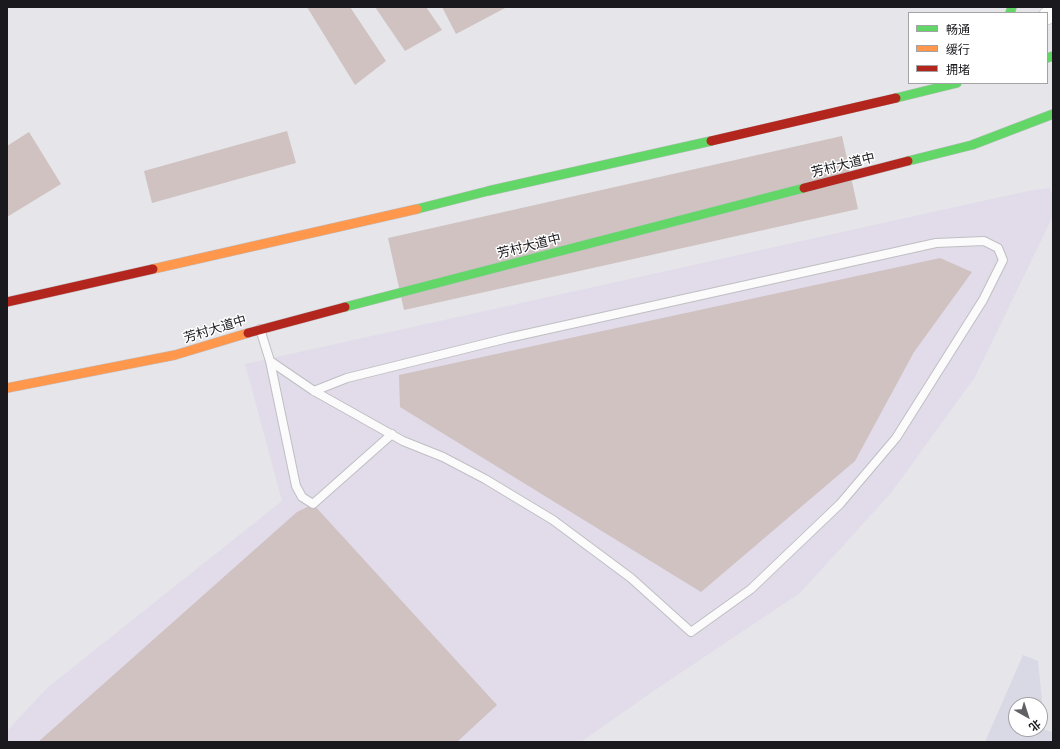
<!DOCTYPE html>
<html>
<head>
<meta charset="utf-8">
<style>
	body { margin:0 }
	#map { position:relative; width:1060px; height:749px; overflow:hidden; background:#e5e5ea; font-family:Lato,"Noto Sans SC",sans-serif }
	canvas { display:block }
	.frame { position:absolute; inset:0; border:8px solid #1a1a1e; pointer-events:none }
	.legend { position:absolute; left:908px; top:12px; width:140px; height:72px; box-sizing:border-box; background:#fff; border:1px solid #a3a3a5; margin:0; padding:5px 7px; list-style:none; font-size:12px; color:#1a1a1e }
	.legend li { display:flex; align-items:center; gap:8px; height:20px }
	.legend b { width:20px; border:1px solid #a3a3a5 }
	.north { position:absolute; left:1008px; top:697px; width:40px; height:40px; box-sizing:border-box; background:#fff; border:1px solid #a3a3a5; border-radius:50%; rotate:141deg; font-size:11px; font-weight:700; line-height:16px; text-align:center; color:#1a1a1e }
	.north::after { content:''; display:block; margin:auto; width:14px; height:18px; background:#616165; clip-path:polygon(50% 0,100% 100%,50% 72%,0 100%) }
</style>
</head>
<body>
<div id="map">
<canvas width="1060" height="749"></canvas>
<div class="frame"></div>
<ul class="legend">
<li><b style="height:5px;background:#63d668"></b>畅通</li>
<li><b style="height:5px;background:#ff974d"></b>缓行</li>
<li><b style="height:5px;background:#b3261e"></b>拥堵</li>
</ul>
<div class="north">北</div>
</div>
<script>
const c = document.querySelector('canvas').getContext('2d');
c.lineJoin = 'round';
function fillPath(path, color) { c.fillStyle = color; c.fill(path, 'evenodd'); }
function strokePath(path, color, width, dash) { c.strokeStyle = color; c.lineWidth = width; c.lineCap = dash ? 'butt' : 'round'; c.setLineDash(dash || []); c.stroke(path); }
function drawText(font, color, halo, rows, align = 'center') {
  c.font = font + ' Lato,"Noto Sans SC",sans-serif'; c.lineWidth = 3; c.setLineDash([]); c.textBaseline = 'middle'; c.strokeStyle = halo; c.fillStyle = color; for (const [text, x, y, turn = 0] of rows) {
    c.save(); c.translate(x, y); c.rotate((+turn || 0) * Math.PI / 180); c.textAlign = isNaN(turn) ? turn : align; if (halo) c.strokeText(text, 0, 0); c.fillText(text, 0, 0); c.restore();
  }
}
fillPath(new Path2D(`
	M1050 188 1053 196V216L975 377 891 493 800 593 649 694 581 742H7V731L47 688 282 501 245 364 1028 191Z`), '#e2dcea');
fillPath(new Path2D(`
	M1023 655 1038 661 1045 730 1053 732V742H985ZM1016 705H1040V729H1016Z`), '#d8d9e5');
fillPath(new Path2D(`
	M307 7H350L386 61 355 85Z
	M375 7H426L442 30 405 51Z
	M442 7H507L456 34Z
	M287 131 296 163 152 203 144 171Z
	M29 132 61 184 7 217V146Z
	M842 136 858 209 404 310 388 238Z
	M940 258 972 272 914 352 855 461 701 592 400 407 399 375Z
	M313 504 497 705 457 742H38L297 512Z`), '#cfc2c1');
const lane = new Path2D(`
	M260 329 270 361 314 391 403 441 443 457 485 479 553 520 631 578 691 632 751 589 840 504 896 438 983 300 1003 260 998 248 984 241 936 243 508 338 347 378 314 391
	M270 361 296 486 302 497 313 504 392 434`);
const street = new Path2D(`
	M1047 16 1053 11`);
const fast = new Path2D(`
	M1010 13 1012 7
	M1047 58 1053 56
	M896 98 957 83
	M908 161 972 145 1053 114
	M417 209 488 191 711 141
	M345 307 804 188`);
const slow = new Path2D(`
	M153 269 417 209
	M7 388 175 355 248 333`);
const jam = new Path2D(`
	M711 141 896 98
	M804 188 908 161
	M7 302 153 269
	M248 333 345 307`);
strokePath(lane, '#bfbfc3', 10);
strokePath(street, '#bfbfc3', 18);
strokePath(fast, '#bfbfc3', 10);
strokePath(slow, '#bfbfc3', 10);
strokePath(jam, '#bfbfc3', 10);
strokePath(lane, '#fbfbfc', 8);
strokePath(street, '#fbfbfc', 17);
strokePath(fast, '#63d668', 9);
strokePath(slow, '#ff974d', 9);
strokePath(jam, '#b3261e', 9);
drawText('13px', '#1a1a1e', '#fff', [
	["芳村大道中",843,165,-14],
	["芳村大道中",529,246,-14],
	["芳村大道中",215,329,-17]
]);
</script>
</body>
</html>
